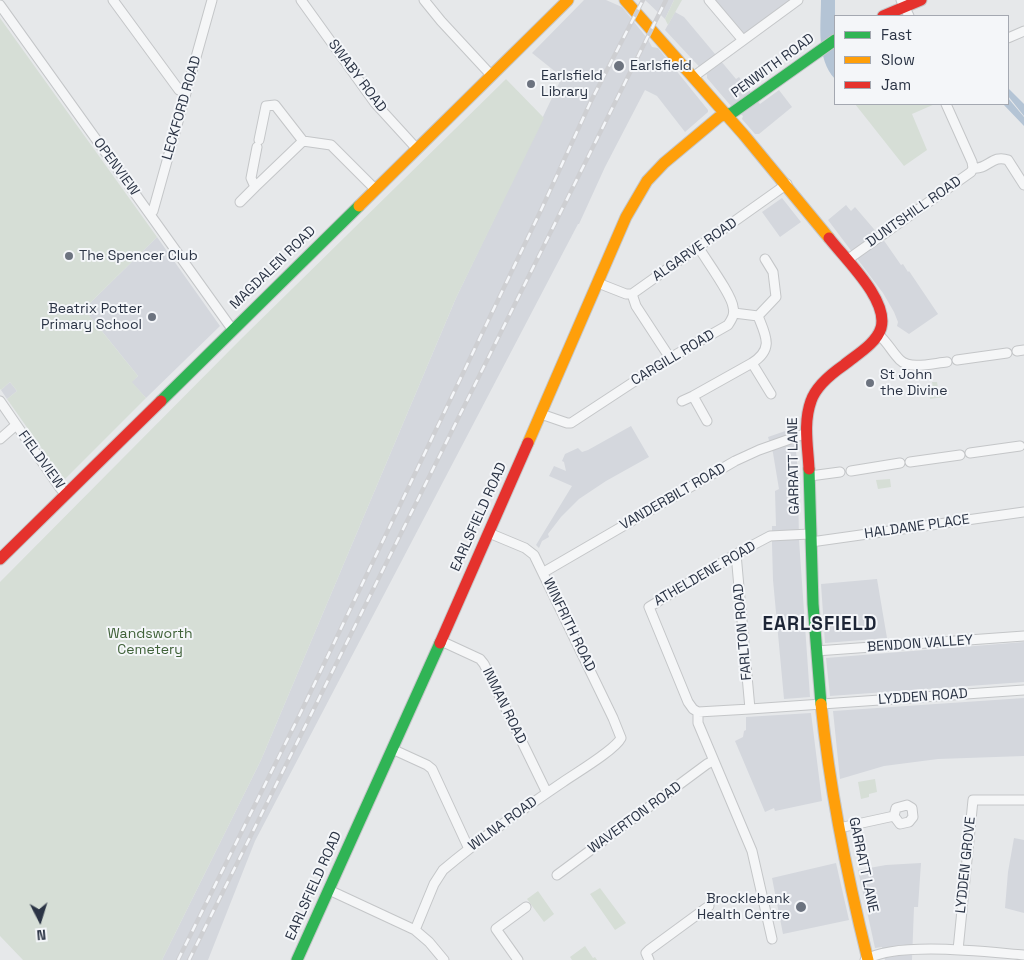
<!DOCTYPE html>
<html>
<head>
<meta charset="utf-8">
<style>
	body { margin:0 }
	#map { position:relative; width:1024px; height:960px; overflow:hidden; background:#e6e8ea; font-family:"Space Grotesk",sans-serif }
	canvas { display:block }
	.legend { position:absolute; left:834px; top:15px; width:175px; height:90px; box-sizing:border-box; background:#f4f6f9; border:1px solid #a4a8b1; margin:0; padding:6px 9px; list-style:none; font-size:15px; color:#2b3445 }
	.legend li { display:flex; align-items:center; gap:10px; height:25px }
	.legend b { width:25px; border:1px solid #a4a8b1 }
	.north { position:absolute; left:15px; top:895px; width:50px; height:50px; -webkit-text-stroke:4px #f4f6f9; paint-order:stroke; rotate:175deg; font-size:14px; font-weight:700; line-height:20px; text-align:center; color:#2b3445 }
	.north::after { content:''; display:block; margin:auto; width:18px; height:22px; background:#2b3445; clip-path:polygon(50% 0,100% 100%,50% 72%,0 100%) }
</style>
</head>
<body>
<div id="map">
<canvas width="1024" height="960"></canvas>
<ul class="legend">
<li><b style="height:6px;background:#30b455"></b>Fast</li>
<li><b style="height:6px;background:#ff9f0a"></b>Slow</li>
<li><b style="height:6px;background:#e5322d"></b>Jam</li>
</ul>
<div class="north">N</div>
</div>
<script>
const c = document.querySelector('canvas').getContext('2d');
c.lineJoin = 'round';
function fillPath(path, color) { c.fillStyle = color; c.fill(path, 'evenodd'); }
function strokePath(path, color, width, dash) { c.strokeStyle = color; c.lineWidth = width; c.lineCap = dash ? 'butt' : 'round'; c.setLineDash(dash || []); c.stroke(path); }
function drawText(font, color, halo, rows, align = 'center') {
  c.font = font + ' "Space Grotesk",sans-serif'; c.lineWidth = 4; c.setLineDash([]); c.textBaseline = 'middle'; c.strokeStyle = halo; c.fillStyle = color; for (const [text, x, y, turn = 0] of rows) {
    c.save(); c.translate(x, y); c.rotate((+turn || 0) * Math.PI / 180); c.textAlign = isNaN(turn) ? turn : align; if (halo) c.strokeText(text, 0, 0); c.fillText(text, 0, 0); c.restore();
  }
}
fillPath(new Path2D(`
	M584 0H606L622 7 647 38 652 47 658 48 708 110V112L685 132 657 96 645 90 605 167 579 224H578L255 841 208 960H162L261 760 456 298 562 77 532 53Z
	M645 0H674L665 19Z
	M709 0H799L742 39Z
	M675 12 684 17 736 79 739 77 760 104 779 90 792 107 759 134H755L742 119 743 116 731 106 707 78V75L665 30Z
	M782 198 801 222 780 237 762 212Z
	M846 205 851 211 855 207 885 242 901 265 903 264 908 272 909 271 938 314 909 334 897 326 898 322 894 312 883 293 828 220Z
	M157 237 220 326 146 398 131 382 138 376 84 309Z
	M10 382 17 391 7 399 1 390Z
	M631 426 649 457 606 481 579 499 561 517 548 534 549 537 542 541 539 548 536 545 572 486 549 476 554 466 566 471 564 462 562 461 565 454 578 448 582 452 588 450Z
	M794 428 799 485 798 486 799 540 810 697 784 699 773 580 772 544V526H776L775 491 779 489 773 453 768 437Z
	M877 579 887 638 825 643 821 584Z
	M1024 642V682L830 696 826 658Z
	M1024 698V756L938 759 884 766 840 779 833 711Z
	M811 713 822 801 775 811 774 808 765 812 735 741 743 737 744 731 746 730V717Z
	M1014 838 1024 840V913L1005 908 1008 872Z
	M836 863 849 920 783 934 772 878Z
	M921 863 918 907H914L912 960H885L882 947 875 948 858 870 886 865Z`), '#d4d7dd');
fillPath(new Path2D(`
	M674 0H682L668 25 665 19Z
	M0 18 157 237 84 309 138 376 132 382 146 398 64 480 7 399 17 391 10 382 1 390 0 389Z
	M506 79 544 118 456 298 261 760 162 960H23L0 936V582L241 339Z
	M855 104H935L912 114 927 150 904 166Z
	M932 382H937L938 388H941L943 397 930 399 929 389 933 388Z
	M890 479 891 487 878 489 876 480Z
	M875 779 877 792 869 794V797L861 799 858 782Z
	M600 888 626 923 615 930 590 894Z
	M538 891 554 914 544 922 527 899Z
	M585 946 593 958 595 957 597 960H572L570 957Z`), '#d6ded6');
fillPath(new Path2D(`
	M821 0H835V79C816 58 821 26 821 0Z
	M1008 88 1024 104V116L1008 96Z
	M1008 98 1024 117V126L1003 104H1008Z`), '#b4c4d5');
const street = new Path2D(`
	M113 0 179 90 185 93
	M301 0 375 103 417 149
	M424 0 441 21 491 75
	M709 0 742 39
	M901 0 909 16
	M0 5 232 329
	M1008 38 1024 31
	M693 77 798 0
	M259 140 266 106 275 105 303 141
	M257 147 251 178 255 187 303 141 331 145 375 189
	M973 168C988 170 992 154 1008 160L1024 185
	M240 202 255 187
	M150 214 153 211 212 0
	M765 259 773 272 776 297 758 316C766 336 774 349 752 363L771 394
	M847 260 971 172 973 168 972 162 946 104
	M598 283 626 294H632L787 184
	M632 294 636 306 670 358
	M734 313 758 316
	M879 335C889 344 891 351 900 360 910 370 934 363 947 362
	M1017 351 1024 350
	M957 360 1007 353
	M0 401 60 488 66 494
	M682 401 693 396
	M541 414 567 423H571L670 358 728 325C732 319 735 314 733 307 732 295 706 260 699 248
	M707 421 693 396 752 363
	M0 439 16 425
	M970 453 1020 446
	M910 462 960 455
	M851 471 900 463
	M810 476 840 472
	M811 542 1024 512
	M736 554 750 709 1024 690
	M544 572 735 461 759 450 807 433
	M441 641 480 659 484 664 547 793
	M816 651 1024 636
	M698 712 750 709
	M392 749 427 765 432 769 469 849
	M839 828 894 816 900 824 909 822 913 817 912 808 907 805 896 808 894 816
	M557 875 707 764 713 761
	M329 890 415 930 429 942 444 960
	M415 930 434 884 443 870C481 838 522 810 563 782 576 773 615 750 621 738L613 718 534 555 525 548 489 533
	M772 939 752 851 698 723V712L693 709 688 702 649 607 736 554 770 536 810 534
	M958 950 973 800H1024
	M518 960 496 929 526 907
	M649 960 646 953 649 950 709 906
	M865 960C897 941 986 952 1024 955`);
const fast = new Path2D(`
	M724 115 732 113 835 40
	M161 401 359 206
	M809 469 813 604 821 704
	M297 960 440 643`);
const slow = new Path2D(`
	M625 0 744 135 829 238
	M359 206 568 0
	M528 443 626 217 647 181 664 163 719 117 724 115
	M821 704C830 791 847 876 868 960`);
const jam = new Path2D(`
	M883 16 921 0
	M809 469C808 447 803 423 811 401 816 386 831 374 844 365 856 355 876 344 881 328 889 300 845 259 829 238
	M0 559 161 401
	M440 643 528 443`);
strokePath(street, '#c4c6c8', 11);
strokePath(fast, '#c4c6c8', 13);
strokePath(slow, '#c4c6c8', 13);
strokePath(jam, '#c4c6c8', 13);
strokePath(street, '#f5f6f7', 9);
strokePath(fast, '#30b455', 11);
strokePath(slow, '#ff9f0a', 11);
strokePath(jam, '#e5322d', 11);
const rail = new Path2D(`
	M178 960 301 712 542 208 591 101 643 0
	M189 960 666 0`);
strokePath(rail, '#cecfd2', 4.5);
strokePath(rail, '#f4f6f9', 2.5, [8]);
for (const [x, y, r, color] of [
	[619,66,6,"#6c737f"],
	[531,84,5,"#6c737f"],
	[69,256,5,"#6c737f"],
	[152,317,5,"#6c737f"],
	[870,383,5,"#6c737f"],
	[801,907,6,"#6c737f"]
]) { const dot = new Path2D(); dot.arc(x, y, r, 0, 2 * Math.PI); c.fillStyle = color; c.fill(dot); strokePath(dot, '#f4f6f9', 2); }
drawText('14px', '#2b3445', '#f4f6f9', [
	["Earlsfield",630,66],
	["Earlsfield",541,76],
	["Library",541,92],
	["The Spencer Club",79,256],
	["Beatrix Potter",142,309,"right"],
	["Primary School",142,325,"right"],
	["St John",880,375],
	["the Divine",880,391],
	["Brocklebank",790,899,"right"],
	["Health Centre",790,915,"right"]
], 'left');
drawText('14px', '#2b3445', '#f4f6f9', [
	["PENWITH ROAD",773,66,-36],
	["SWABY ROAD",357,76,53],
	["LECKFORD ROAD",182,108,-74],
	["OPENVIEW",116,167,54],
	["DUNTSHILL ROAD",914,212,-35],
	["ALGARVE ROAD",695,250,-35],
	["MAGDALEN ROAD",273,268,-44],
	["CARGILL ROAD",673,358,-31],
	["FIELDVIEW",41,460,54],
	["GARRATT LANE",794,466,-91],
	["VANDERBILT ROAD",673,497,-30],
	["EARLSFIELD ROAD",479,517,-66],
	["HALDANE PLACE",917,527,-8],
	["ATHELDENE ROAD",705,574,-30],
	["WINFRITH ROAD",569,625,64],
	["FARLTON ROAD",743,632,-95],
	["BENDON VALLEY",920,644,-4],
	["LYDDEN ROAD",923,697,-4],
	["INMAN ROAD",504,706,64],
	["WAVERTON ROAD",635,818,-36],
	["WILNA ROAD",503,824,-36],
	["GARRATT LANE",863,865,78],
	["LYDDEN GROVE",966,865,-84],
	["EARLSFIELD ROAD",314,886,-66]
]);
drawText('14px', '#3f6138', '#f4f6f9', [
	["Wandsworth",150,634],
	["Cemetery",150,650]
]);
c.letterSpacing = '1px';
drawText('bold 19px', '#1d2536', '#f4f6f9', [
	["EARLSFIELD",820,625]
]);
c.letterSpacing = '0px';
</script>
</body>
</html>
